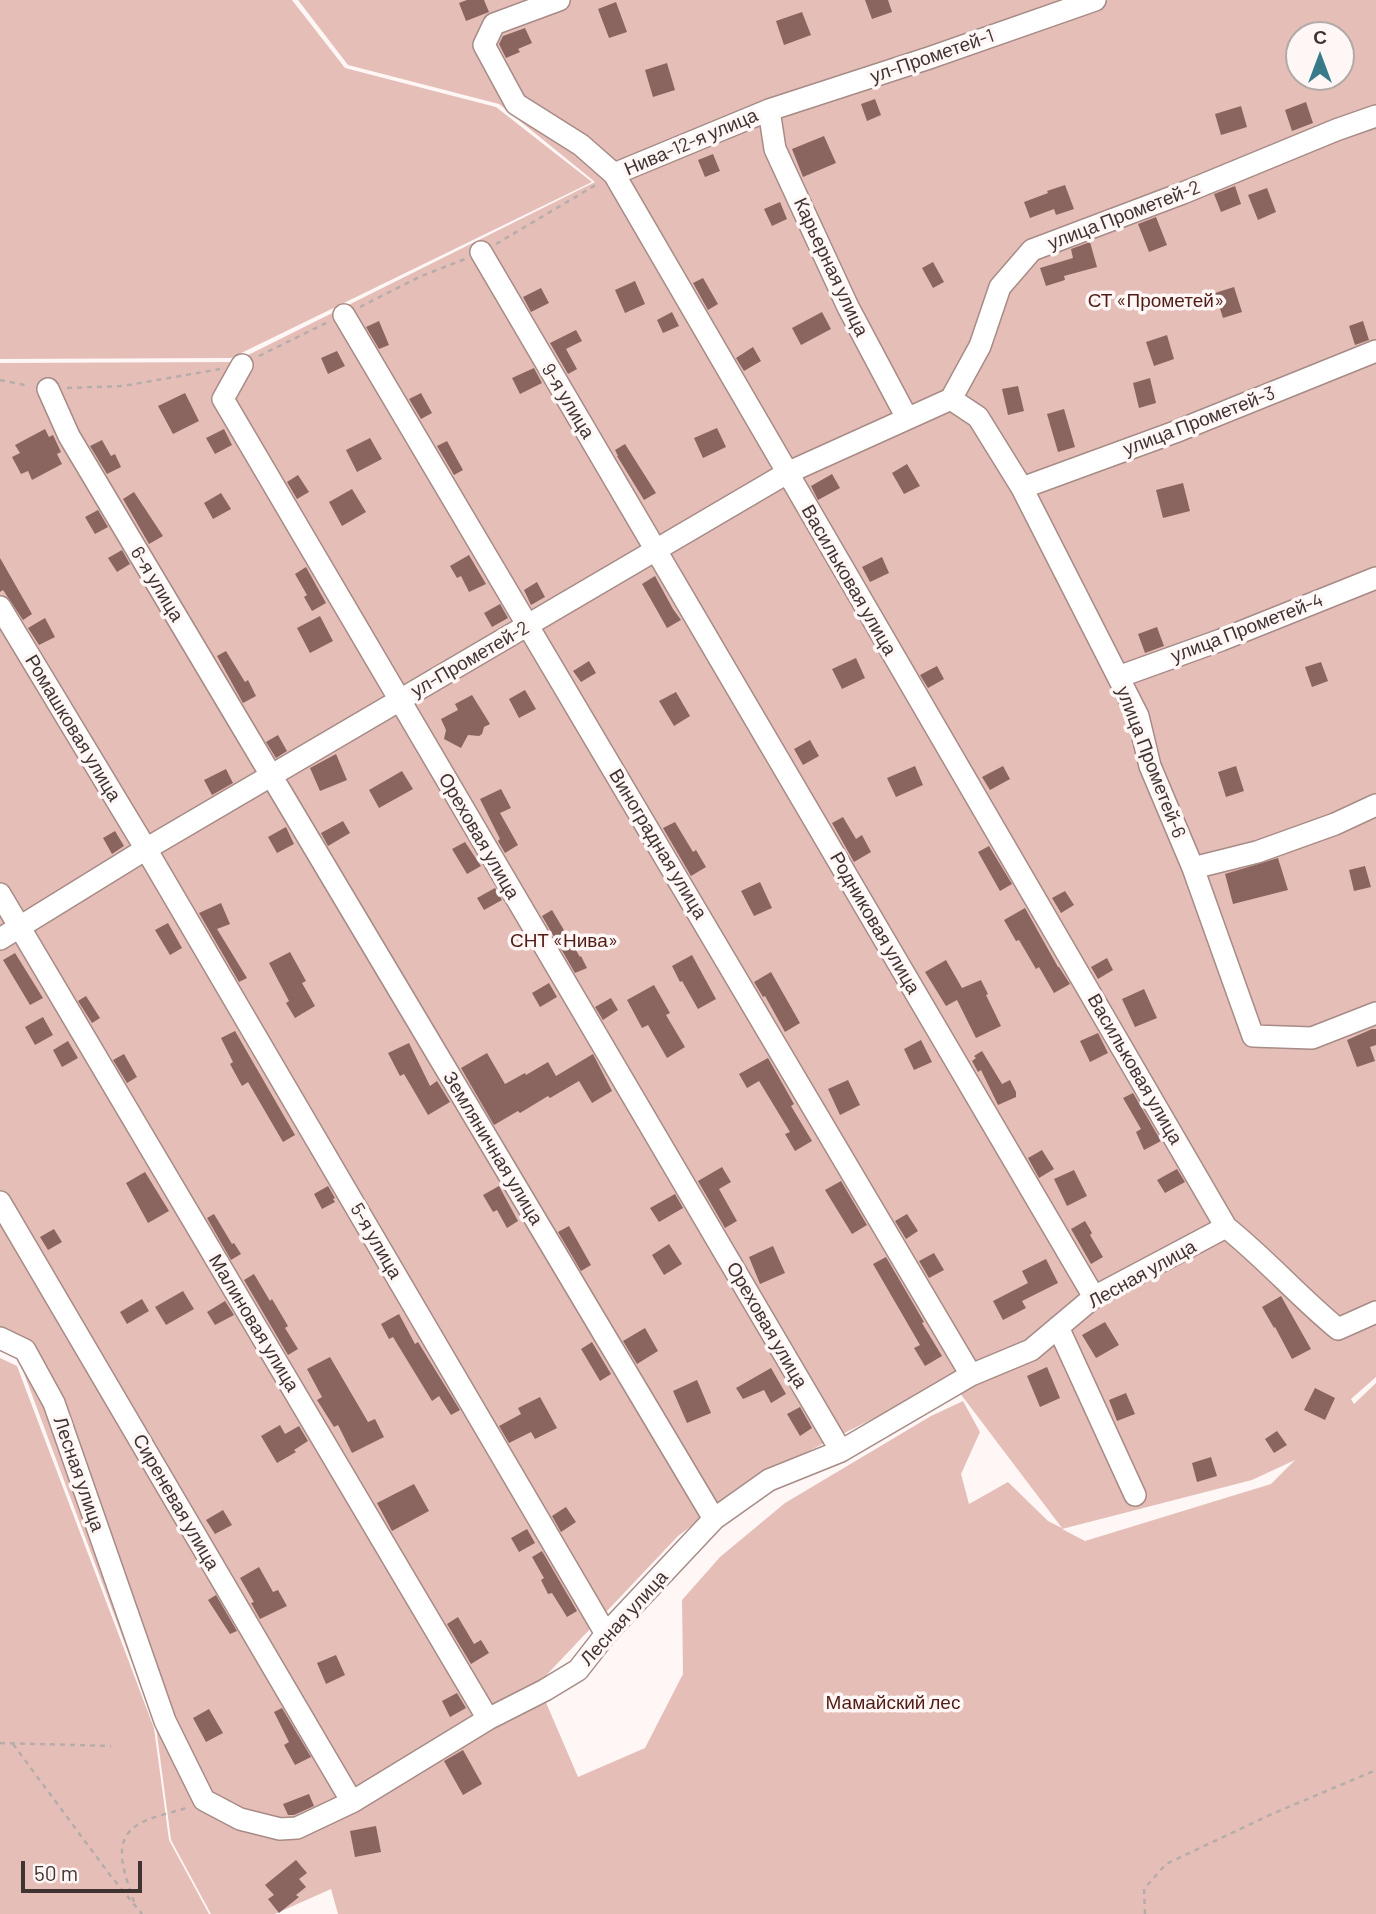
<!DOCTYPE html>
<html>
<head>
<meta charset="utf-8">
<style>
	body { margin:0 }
	#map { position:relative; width:1376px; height:1914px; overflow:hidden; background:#fef7f6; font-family:Barlow,sans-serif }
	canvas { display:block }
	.north { position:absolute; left:1285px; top:21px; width:70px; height:70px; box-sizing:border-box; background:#fef7f6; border:2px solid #b2a9a8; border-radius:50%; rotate:0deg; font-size:19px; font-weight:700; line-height:28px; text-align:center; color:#403432 }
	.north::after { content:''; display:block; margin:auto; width:24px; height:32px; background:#377a8a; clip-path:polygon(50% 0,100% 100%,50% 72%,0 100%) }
	.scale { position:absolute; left:21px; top:1861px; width:121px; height:32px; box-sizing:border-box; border:4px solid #403432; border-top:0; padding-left:9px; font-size:21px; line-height:24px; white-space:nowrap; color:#403432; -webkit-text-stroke:5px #fef7f6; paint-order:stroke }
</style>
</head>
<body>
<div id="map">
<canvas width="1376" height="1914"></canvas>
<div class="north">С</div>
<div class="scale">50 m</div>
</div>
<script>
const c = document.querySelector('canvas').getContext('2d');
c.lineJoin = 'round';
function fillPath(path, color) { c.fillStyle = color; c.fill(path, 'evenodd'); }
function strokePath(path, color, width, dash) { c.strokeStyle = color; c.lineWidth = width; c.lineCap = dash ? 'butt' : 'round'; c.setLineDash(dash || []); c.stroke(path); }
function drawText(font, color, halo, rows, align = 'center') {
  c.font = font + ' Barlow,sans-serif'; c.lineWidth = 7; c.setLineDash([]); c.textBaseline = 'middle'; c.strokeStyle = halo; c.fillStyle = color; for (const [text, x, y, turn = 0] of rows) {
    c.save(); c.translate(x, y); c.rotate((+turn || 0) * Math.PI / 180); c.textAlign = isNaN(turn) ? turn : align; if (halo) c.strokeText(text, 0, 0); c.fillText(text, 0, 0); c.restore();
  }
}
fillPath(new Path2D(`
	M0 0H292L345 68 496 107 592 182 231 358 0 359Z
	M298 0H1376V1377L1351 1399 1354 1404 1376 1383V1914H338L331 1889 275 1914H211L171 1840 156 1727 19 1360 0 1351V363L234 362 595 182 499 104 348 65ZM1299 35H1341V77H1299ZM950 1380 1062 1528 1048 1521 1008 1482 969 1504 961 1474 980 1432 963 1401 931 1416 785 1503 720 1557 682 1600 683 1674 645 1748 578 1777 538 1684 678 1536 757 1477ZM1295 1460 1271 1484 1085 1541 1062 1529 1252 1480Z
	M0 1358 17 1366 154 1728 169 1840 209 1914H0Z`), '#e6beb8');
fillPath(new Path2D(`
	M467 0H484L489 12 466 21 459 3Z
	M865 0H888L892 12 872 19Z
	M616 2 627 32 609 38 598 9Z
	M802 12 811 35 784 45 776 21Z
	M525 28 532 43 518 49 520 52 506 58 499 44 503 36Z
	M667 63 675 90 653 97 645 70Z
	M875 99 881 115 867 121 861 104Z
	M1306 102 1313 123 1292 131 1285 110Z
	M1241 106 1247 127 1221 135 1215 114Z
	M824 136 836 163 803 177 792 149Z
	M713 154 720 171 705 177 698 160Z
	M1065 185 1074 209 1056 215 1054 209 1030 218 1024 202 1048 193 1047 191Z
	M1235 186 1241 204 1221 212 1214 194Z
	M1267 188 1276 212 1258 220 1248 195Z
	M780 202 787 219 772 226 764 209Z
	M1156 217 1167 245 1149 252 1138 224Z
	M1090 242 1097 267 1064 276 1065 280 1046 286 1040 268 1073 258 1071 249Z
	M933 262 944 282 933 288 922 268Z
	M703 278 718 304 708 310 693 283Z
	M635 281 645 304 625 313 615 290Z
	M1234 287 1242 312 1223 318 1215 293Z
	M541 288 549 303 531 312 523 297Z
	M672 312 679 326 663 333 657 320Z
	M822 312 831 329 801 345 792 328Z
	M379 321 389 345 379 349 366 327Z
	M1363 321 1369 340 1355 345 1349 326Z
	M576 330 582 341 566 349 577 369 568 374 550 343Z
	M1167 335 1174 359 1154 366 1146 342Z
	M753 347 761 361 744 371 736 358Z
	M337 351 345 366 328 374 321 358Z
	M534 368 542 383 520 394 512 378Z
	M1150 378 1156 403 1139 408 1133 383Z
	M1018 386 1024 411 1008 415 1002 389Z
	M185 393 199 421 173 434 158 406Z
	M421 393 432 413 421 419 409 399Z
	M1064 409 1075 447 1058 452 1047 414Z
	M717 428 726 447 703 458 694 438Z
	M45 429 49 437 53 435 61 452 57 454 62 464 32 480 28 471 21 474 12 457 20 453 15 445Z
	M224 429 232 445 215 454 206 438Z
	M370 438 382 459 357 472 346 450Z
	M102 440 111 456 115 454 121 467 107 474 90 446Z
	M447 441 463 470 454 475 437 446Z
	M625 444 656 493 644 500 617 456H618L615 450Z
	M907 464 920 486 904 494 892 473Z
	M832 474 840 488 818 500 811 486Z
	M298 475 309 492 297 499 287 482Z
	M1183 483 1190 511 1163 518 1156 490Z
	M352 489 366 512 342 526 329 502Z
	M134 492 163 536 149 544 123 499Z
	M221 493 231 509 213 519 204 503Z
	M98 510 108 527 95 534 85 517Z
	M122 550 130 564 117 572 108 558Z
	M469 555 486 584 469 592 461 576 457 578 450 566Z
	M882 557 889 573 870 582 862 567Z
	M0 558 32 614 23 620 3 590 0 592Z
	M306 567 326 603 312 611 304 597 307 595 295 574Z
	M655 576 673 609 681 620 667 628 642 584Z
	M537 582 545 597 531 605 524 590Z
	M500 604 508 618 492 627 484 613Z
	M320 616 333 641 310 653 297 628Z
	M45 618 55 637 39 645 28 628Z
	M1157 627 1164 646 1145 653 1138 634Z
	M226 651 245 682 248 680 256 696 243 703 217 656Z
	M856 658 865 678 842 689 832 669Z
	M589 661 596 673 581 682 573 671Z
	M1321 662 1328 681 1312 687 1305 667Z
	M937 666 944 679 928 688 920 675Z
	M525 690 536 709 519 718 509 699Z
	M676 692 690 716 674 726 659 701Z
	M472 695 490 724 484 727 482 734 479 736 468 735 461 748 444 739 446 730 441 719 458 710 455 704Z
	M278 735 287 751 276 758 266 742Z
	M810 740 819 756 803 765 794 749Z
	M336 754 347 780 320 791 310 768Z
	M915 766 923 785 896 797 887 778Z
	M1003 766 1010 779 990 790 982 777Z
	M1236 766 1244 791 1226 797 1218 772Z
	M226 769 233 783 212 795 204 780Z
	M402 771 413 789 379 808 369 790Z
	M501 789 511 808 500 813 518 845 505 853 498 841 500 839 480 799Z
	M843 817 856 839 862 835 871 852 854 862 832 823Z
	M343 821 350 833 328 846 321 833Z
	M675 822 693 852 696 850 706 867 691 876 663 828Z
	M286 827 294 844 277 853 268 837Z
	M115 831 124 846 112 854 103 838Z
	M465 842 481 866 467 874 452 849Z
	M989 846 1012 884 1000 891 978 852Z
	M1278 858 1288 890 1233 904 1225 874Z
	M1365 866 1371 887 1354 891 1349 870Z
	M760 882 772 908 754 916 741 891Z
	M495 888 502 900 484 910 477 898Z
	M1065 891 1074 905 1061 913 1052 898Z
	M221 903 230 924 217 929 247 978 239 982 199 913Z
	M1025 908 1058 967H1059L1070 984 1054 993 1039 967 1036 969 1019 940 1016 941 1004 920Z
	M552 910 580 957 581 956 587 968 575 973 542 916Z
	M168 923 182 948 170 955 155 930Z
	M290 952 306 981 302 983 315 1006 295 1018 286 1003 289 1001 269 963Z
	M15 953 43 998 30 1005 3 960Z
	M692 955 716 999 698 1009 682 981 680 982 672 966Z
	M1107 958 1113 970 1098 979 1091 967Z
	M946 960 962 988 981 980 988 994 986 995 1001 1026 976 1038 957 1000 946 1006 925 972Z
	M771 972 800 1023 785 1032 765 996 763 997 754 982Z
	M549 983 557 997 540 1007 532 993Z
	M654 985 670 1013 666 1015 685 1047 667 1058 648 1025 642 1028 627 1000Z
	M1144 989 1157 1018 1135 1027 1122 999Z
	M86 996 100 1018 92 1023 78 1001Z
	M611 998 618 1010 603 1020 595 1007Z
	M43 1017 53 1035 35 1045 25 1027Z
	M1372 1029H1376V1045L1370 1047 1375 1061 1357 1067 1347 1040Z
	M235 1031 295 1135 283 1142 248 1082 242 1086 230 1064 233 1062 221 1038Z
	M1098 1033 1108 1053 1090 1062 1080 1041Z
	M921 1040 932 1062 914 1070 904 1049Z
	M68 1041 78 1058 62 1067 53 1050Z
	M409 1043 430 1086 437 1081 450 1102 428 1115 404 1074 400 1076 388 1053Z
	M982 1051 1002 1084 1010 1080 1016 1092V1097L998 1105 981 1070 978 1072 972 1061 976 1058 974 1056Z
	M487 1053 505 1084 525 1073 526 1075 548 1062 556 1076 593 1054 612 1091 592 1103 579 1081 550 1098 548 1096 520 1113 518 1111 494 1125 461 1068Z
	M124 1054 137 1077 127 1083 113 1060Z
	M768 1058 794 1104 791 1106 812 1141 795 1151 785 1134 790 1132 759 1081 747 1088 739 1074Z
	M848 1080 860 1105 840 1115 828 1089Z
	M1133 1093 1161 1141 1144 1150 1136 1132 1141 1129 1123 1098Z
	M1042 1150 1054 1169 1039 1178 1028 1158Z
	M722 1167 731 1182 719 1189 737 1221 725 1228 698 1181Z
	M1177 1169 1185 1182 1165 1193 1157 1180Z
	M1074 1170 1087 1196 1067 1206 1054 1179Z
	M145 1172 169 1211 148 1223 126 1183Z
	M841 1181 867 1225 852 1234 825 1190Z
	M328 1186 335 1198 333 1199 335 1202 322 1209 314 1194Z
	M499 1186 518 1221 507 1228 497 1210 493 1212 483 1195Z
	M675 1194 683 1208 659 1222 650 1208Z
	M214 1214 232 1244 234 1243 241 1254 231 1260 207 1218Z
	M907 1214 918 1231 906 1239 895 1221Z
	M1085 1221 1092 1233 1090 1235 1103 1257 1091 1264 1071 1229Z
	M569 1226 591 1265 581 1271 558 1232Z
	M54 1229 62 1242 48 1250 40 1237Z
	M669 1244 682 1264 664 1275 652 1255Z
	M773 1246 785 1273 760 1284 749 1257Z
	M934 1253 944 1270 929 1278 919 1261Z
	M886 1257 924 1322 922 1323 942 1356 925 1366 914 1348 920 1345 873 1264Z
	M1046 1259 1058 1283 1022 1301 1026 1308 1003 1320 993 1301 1028 1283 1022 1271Z
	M254 1274 270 1301 272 1299 288 1326 285 1328 298 1349 288 1355 244 1280Z
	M183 1291 194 1309 166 1325 155 1307Z
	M1281 1296 1311 1349 1292 1359 1275 1327 1274 1328 1262 1307Z
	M142 1299 149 1311 127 1324 120 1312Z
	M225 1301 234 1315 215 1325 207 1312Z
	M399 1314 415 1344 418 1342 460 1410 451 1415 439 1396 432 1401 393 1337 389 1339 381 1324Z
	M1105 1322 1119 1345 1096 1358 1082 1335Z
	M645 1328 658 1351 637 1364 623 1341Z
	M592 1342 611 1374 600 1381 581 1349Z
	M330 1357 368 1422 375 1419 384 1437 352 1453 338 1425 334 1427 317 1400 322 1397 307 1369Z
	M1047 1367 1060 1398 1040 1407 1027 1376Z
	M771 1368 786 1394 771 1403 764 1390 743 1399 736 1388Z
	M697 1380 711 1413 687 1423 673 1391Z
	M1315 1388 1335 1398 1325 1420 1304 1410Z
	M1126 1393 1135 1414 1117 1421 1109 1400Z
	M540 1397 557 1428 535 1439 531 1432 509 1443 499 1426 521 1414 518 1408Z
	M800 1407 812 1428 800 1436 787 1414Z
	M280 1425 285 1434 299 1426 308 1441 294 1450 296 1452 277 1463 261 1436Z
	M1277 1431 1287 1445 1274 1453 1265 1439Z
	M1211 1457 1217 1476 1197 1482 1192 1463Z
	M414 1484 429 1511 392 1531 377 1503Z
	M566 1507 576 1522 561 1532 552 1516Z
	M223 1510 232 1525 215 1534 206 1520Z
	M527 1529 535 1543 519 1552 511 1538Z
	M542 1551 577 1611 567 1617 552 1593 548 1594 541 1580 544 1578 532 1557Z
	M259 1567 273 1592 278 1590 287 1606 260 1619 251 1603 254 1602 240 1578Z
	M216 1595 237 1631 230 1634 208 1600Z
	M458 1617 474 1644 481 1640 489 1653 471 1664 447 1624Z
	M336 1655 345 1675 326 1684 317 1663Z
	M457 1693 466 1708 450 1717 442 1701Z
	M282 1708 311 1757 295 1765 284 1745 289 1742 274 1712Z
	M209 1709 223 1733 206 1742 193 1718Z
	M463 1750 482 1784 463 1795 444 1761Z
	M309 1794 314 1806 294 1815H288L283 1804Z
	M376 1826 381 1852 355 1857 350 1831Z
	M296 1860 307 1873 299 1879 306 1887 296 1895 299 1897 279 1913 268 1899 274 1895 265 1885Z`), '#8a645e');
const minor = new Path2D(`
	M559 0 494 24 484 45 516 104 581 145 614 174 1226 1227
	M769 110 775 149 848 307 907 418
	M614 174 769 110 929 58 1095 0
	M481 252 1094 1297
	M344 315 971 1375
	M242 365 223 399 841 1451
	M48 389 69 436 714 1519
	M951 399 978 417 1022 488 1138 716 1150 766 1193 868 1253 1036 1312 1038 1376 1013
	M951 399 980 346 1000 287 1032 250 1183 193 1336 130 1376 116
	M1022 488 1175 432 1376 351
	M0 607 146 849 606 1634
	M1118 677 1221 640 1376 578
	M1193 868 1257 852 1335 824 1376 805
	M0 894 488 1719
	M0 939 146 849 787 473 951 399
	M0 1202 352 1802
	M1058 1327 1135 1495
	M0 1338 25 1350 54 1403 165 1721 204 1800 240 1819 280 1829 297 1828 352 1802 488 1719 545 1690 578 1670 606 1634 714 1519 769 1480 841 1451 971 1375 1031 1350 1094 1297 1226 1227C1266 1259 1299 1297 1338 1329L1376 1312`);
strokePath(minor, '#a78b86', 24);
strokePath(new Path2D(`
	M496 244 599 183
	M360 307 419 277 465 259
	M259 356 328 322
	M0 380 29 386
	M67 388 123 386 220 369
	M0 1743 111 1746
	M13 1744 110 1875 142 1914
	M134 1902C126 1876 109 1841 139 1824 153 1816 171 1813 186 1808
	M1145 1914 1144 1889 1166 1864 1272 1814 1376 1770`), '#b6adab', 2.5, [5, 5]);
strokePath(minor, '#fff', 21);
drawText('19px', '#403432', '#fef7f6', [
	["ул-Прометей-1",932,56,-19],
	["Нива-12-я улица",691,142,-23],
	["улица Прометей-2",1124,215,-21],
	["Карьерная улица",831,267,65],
	["9-я улица",568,401,59],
	["улица Прометей-3",1199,421,-21],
	["Васильковая улица",849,580,60],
	["6-я улица",157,584,59],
	["улица Прометей-4",1247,628,-21],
	["ул-Прометей-2",470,659,-30],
	["Ромашковая улица",73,728,59],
	["улица Прометей-6",1151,762,69],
	["Ореховая улица",479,836,60],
	["Виноградная улица",658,844,59],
	["Родниковая улица",875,923,60],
	["Васильковая улица",1135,1069,60],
	["Земляничная улица",493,1148,59],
	["5-я улица",376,1241,60],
	["Лесная улица",1142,1274,-29],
	["Малиновая улица",254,1323,59],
	["Ореховая улица",767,1325,60],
	["Лесная улица",79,1474,71],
	["Сиреневая улица",176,1502,60],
	["Лесная улица",624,1618,-48]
]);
drawText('19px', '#511c16', '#fef7f6', [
	["СТ «Прометей»",1156,301],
	["СНТ «Нива»",564,941],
	["Мамайский лес",893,1703]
]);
</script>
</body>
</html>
